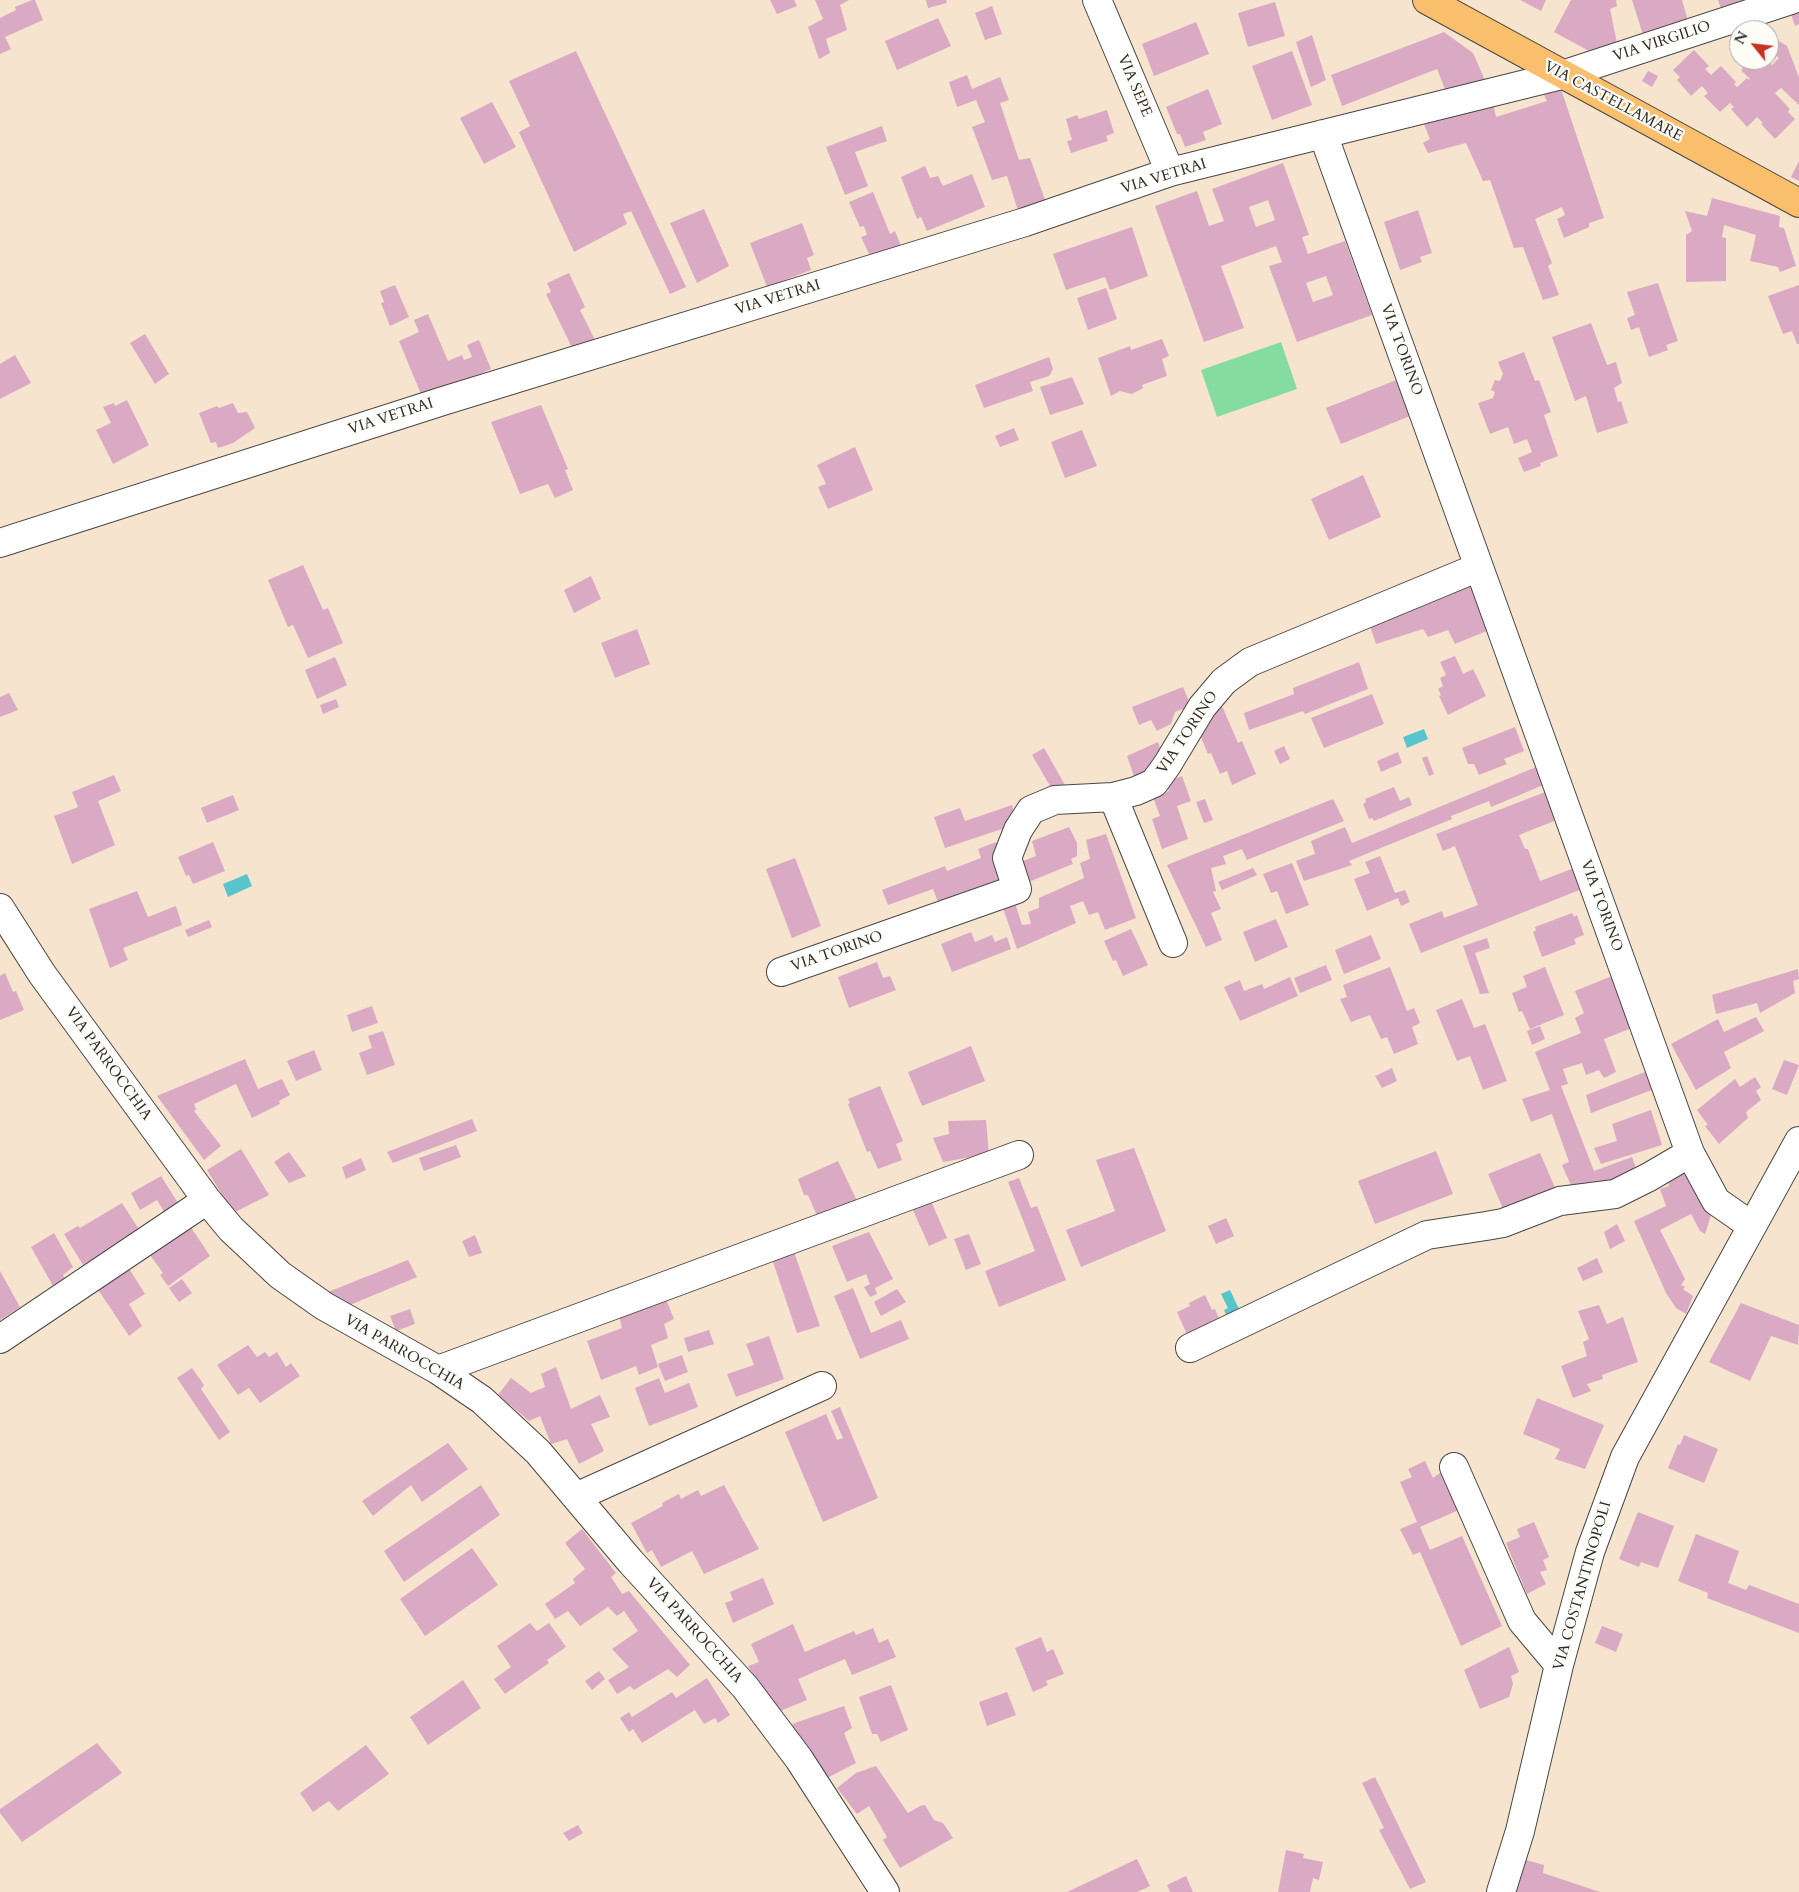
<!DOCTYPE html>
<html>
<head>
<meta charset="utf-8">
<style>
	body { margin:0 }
	#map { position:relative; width:1799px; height:1892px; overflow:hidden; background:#f6e4ce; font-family:Cardo,serif }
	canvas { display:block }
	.north { position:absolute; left:1729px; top:20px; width:50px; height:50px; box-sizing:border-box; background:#fdfcf7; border:1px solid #a9a8a5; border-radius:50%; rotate:299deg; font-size:14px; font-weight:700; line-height:20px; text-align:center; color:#2b2b2b }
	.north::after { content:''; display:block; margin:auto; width:18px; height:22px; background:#c8321e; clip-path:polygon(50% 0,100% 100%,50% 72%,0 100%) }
</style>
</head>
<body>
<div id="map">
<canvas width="1799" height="1892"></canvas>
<div class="north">N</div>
</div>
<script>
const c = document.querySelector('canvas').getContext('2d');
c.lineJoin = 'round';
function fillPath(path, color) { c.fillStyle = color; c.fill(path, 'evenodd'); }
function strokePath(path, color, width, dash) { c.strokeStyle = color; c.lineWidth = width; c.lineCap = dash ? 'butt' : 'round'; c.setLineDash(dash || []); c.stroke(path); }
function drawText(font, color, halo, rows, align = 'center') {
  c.font = font + ' Cardo,serif'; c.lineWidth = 4.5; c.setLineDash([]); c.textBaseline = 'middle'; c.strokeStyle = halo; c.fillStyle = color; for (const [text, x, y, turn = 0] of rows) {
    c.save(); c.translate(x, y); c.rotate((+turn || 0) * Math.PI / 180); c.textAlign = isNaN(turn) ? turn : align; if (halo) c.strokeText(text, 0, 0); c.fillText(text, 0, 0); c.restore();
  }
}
fillPath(new Path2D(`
	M1281 342 1297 389 1217 417 1201 370Z`), '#84dca1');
fillPath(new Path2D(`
	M1424 729 1428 739 1407 748 1403 737Z
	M247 874 252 886 228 897 223 884Z
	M1230 1290 1240 1311 1231 1315 1230 1313 1226 1315 1224 1310 1228 1308 1221 1294Z`), '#58c5cc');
fillPath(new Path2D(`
	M32 0H35L43 20 5 37 11 49 0 54V18L16 10 15 7Z
	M770 0H794L797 6 777 14Z
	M815 0H849L840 5 847 30 826 39 830 53 819 59 808 27 823 19Z
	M926 0H946L947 3 928 8Z
	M1520 0H1546L1541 11Z
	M1571 0H1616L1617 6 1610 9 1617 43 1591 52 1554 32Z
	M1632 0H1682L1689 24 1644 38Z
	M1718 0H1745L1721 9Z
	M1275 2 1285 36 1248 47 1238 13Z
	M992 6 1002 34 985 40 975 13Z
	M1799 8V24L1795 26 1790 11Z
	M938 18 951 46 897 70 885 41Z
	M1196 22 1209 54 1154 76 1142 44Z
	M1444 32 1473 53 1488 87 1450 102 1437 69 1342 106 1331 75Z
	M1312 35 1326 80 1311 87 1296 42Z
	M1777 40 1787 46 1799 77V105L1781 88 1775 93 1790 109 1788 112 1795 119 1775 139 1761 124 1763 123 1757 117 1747 127 1731 109 1734 107 1730 103 1720 112 1704 96 1708 93 1702 86 1691 96 1677 80 1680 77 1673 70 1694 50 1709 66 1705 69 1711 75 1721 66 1736 82 1734 84 1737 87 1747 78 1749 80 1750 79 1741 70 1750 60H1755L1759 63 1761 60H1766L1772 65 1779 58 1770 51Z
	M576 51 686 287 670 294 631 211 623 214 627 224 574 252 519 132 530 126 509 81Z
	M1292 51 1312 105 1272 120 1252 66Z
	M1648 71 1658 76 1652 87 1642 81Z
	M967 75 972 89 1000 77 1009 100 1000 103 1019 160 1030 158 1048 208 1020 217 1007 176 992 180 972 127 985 122 976 100 957 107 949 82Z
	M1208 89 1222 124 1203 132 1206 140 1185 147 1180 134H1177L1166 107Z
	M1561 89 1604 218 1589 223V227L1564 238 1557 219 1565 215 1562 207 1535 219 1552 263 1548 266 1559 295 1543 300 1523 247 1514 248 1490 180 1483 181 1466 143 1428 153 1423 143 1430 139 1423 122 1493 103 1496 117 1547 101 1543 93Z
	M492 102 516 147 484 164 460 118Z
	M1107 110 1114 133 1106 136 1108 141 1071 153 1067 141 1072 140 1066 119 1077 115 1079 119Z
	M882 126 887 141 855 152 868 186 845 195 826 147Z
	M1799 161V181L1791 177Z
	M1283 163 1309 235 1302 237 1308 254 1345 241 1372 315 1297 342 1269 266 1282 262 1276 246 1221 266 1244 328 1204 342 1155 206 1197 191 1209 226 1224 221 1212 189ZM1268 200 1275 220 1256 227 1249 207ZM1326 276 1333 295 1313 302 1306 283Z
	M925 166 930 178 938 176 943 186 972 174 985 207 927 231 921 217 917 219 901 177Z
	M873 192 890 234 895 231 903 251 873 262 861 237 867 235 864 226 860 227 849 202Z
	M1712 198 1780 216 1779 227 1784 228 1796 266 1780 272 1778 267 1750 261 1756 235 1724 225 1722 237 1726 238V281L1686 282V235L1692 231 1685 211 1707 216Z
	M704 209 729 266 697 283 670 223Z
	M1418 210 1432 253 1420 257 1422 262 1400 270 1384 222Z
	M802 223 814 255 807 258 811 270 767 287 750 243Z
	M1132 227 1148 276 1110 290 1105 277 1066 290 1053 254Z
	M569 273 585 307 580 310 597 344 575 354 546 294 551 292 547 283Z
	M1658 283 1678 341 1666 345 1668 350 1649 357 1639 327 1631 330 1627 318 1635 315 1627 292Z
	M395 285 409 317 390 326 381 303 384 302 380 291Z
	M1799 285V344H1797L1792 331 1783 334 1768 296Z
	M1106 288 1117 319 1088 330 1077 298Z
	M428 314 448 361 462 355 464 360 472 357 467 345 479 340 491 369 423 399 399 341 419 332 414 320Z
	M1591 323 1607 365 1616 362 1622 383 1614 388 1618 402 1621 401 1628 423 1597 433 1586 396 1575 401 1552 337Z
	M145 334 169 374 155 384 130 343Z
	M1162 339 1169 356 1162 359 1167 376 1142 385 1143 388 1132 394 1120 391 1111 396 1098 358 1130 346 1131 350Z
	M1524 352 1535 381 1539 380 1551 412 1544 415 1558 456 1540 463 1541 466 1524 472 1518 458 1532 452 1527 439 1514 444 1508 427 1490 434 1478 403 1493 398 1495 392 1491 390 1495 380 1500 381 1503 374 1498 362Z
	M15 355 31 383 0 399V364Z
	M1049 357 1053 369 1049 376 1030 382 1033 391 984 408 975 385Z
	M1072 377 1084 404 1050 415 1040 387Z
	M1396 380 1410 416 1341 444 1326 408Z
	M127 400 149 445 113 464 96 430 111 423 103 407 114 403 115 406Z
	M233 403 238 413 247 412 255 428 233 443 218 448 216 442 211 443 199 413 217 406 219 408Z
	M541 405 568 469 565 470 573 490 555 498 548 484 520 494 491 422Z
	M1014 428 1019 440 1000 447 995 436Z
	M1082 430 1097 466 1065 478 1051 442Z
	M855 447 873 490 828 509 818 487 826 484 817 465Z
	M1363 475 1381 517 1329 540 1311 499Z
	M303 565 323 610 328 608 343 643 308 658 293 625 288 627 268 580Z
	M591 576 601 599 574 613 564 590Z
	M1472 583 1489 630 1455 644 1448 630 1428 637 1423 629 1376 644 1370 626 1445 597V592Z
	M637 629 650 664 615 678 601 643Z
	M1455 656 1463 674 1473 669 1486 696 1448 715 1439 696 1441 695 1438 689 1443 686 1440 678 1446 675 1440 662Z
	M335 657 347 685 317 699 305 670Z
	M1359 662 1368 689 1305 714 1303 711 1249 730 1244 713 1294 694 1293 688Z
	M1183 687 1191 706 1175 712 1171 724 1157 731 1151 720 1139 725 1132 707Z
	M9 693 18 710 0 717V697Z
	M1372 694 1384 724 1324 748 1311 718Z
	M336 699 339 707 323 714 320 705Z
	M1222 706 1238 743 1242 741 1256 774 1232 785 1227 771 1220 774 1211 753 1208 754 1197 728 1202 715Z
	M1515 727 1524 751 1504 759 1507 764 1479 775 1474 764H1468L1462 748Z
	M1158 742 1163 759 1136 782 1127 756Z
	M1284 746 1290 759 1280 764 1274 751Z
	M1044 748 1065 785 1053 791 1032 755Z
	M1398 752 1402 763 1381 772 1377 761Z
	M1427 756 1434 774 1429 776 1422 758Z
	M1541 765 1548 783 1491 807 1489 801 1451 816 1452 819 1349 861 1352 865 1304 881 1296 861 1315 854 1311 841 1345 827 1352 843Z
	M114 775 121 791 98 801 115 845 72 864 54 816 78 807 72 792Z
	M1182 776 1191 801 1177 806 1188 839 1162 849 1152 819 1160 816 1153 797 1169 791 1165 782Z
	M1394 787 1400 801 1409 797 1412 805 1374 821 1372 818 1369 819 1363 804 1366 802 1365 799Z
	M1548 791 1559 819 1519 835 1525 849H1528L1540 881 1574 868 1582 889 1421 953 1409 924 1442 911 1444 918 1478 905 1455 846 1443 851 1436 834Z
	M233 795 239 810 207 823 201 808Z
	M1205 799 1213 820 1204 823 1196 802Z
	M1333 799 1344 821 1247 860 1242 849 1223 856 1226 864 1211 868 1216 891 1213 892 1221 909 1211 913 1222 940 1206 947 1167 865Z
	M1012 805 1017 824 945 848 934 817 960 808 965 821Z
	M1069 827 1077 843V856L1071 859 1073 864 1021 885 1016 864 1036 856 1032 841Z
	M1106 834 1136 918 1105 930 1098 912 1089 915 1083 901 1070 906 1076 923 1017 949 1002 905 1014 900 1022 925 1031 924 1028 912 1039 908V898L1084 878 1080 863 1090 859 1086 840Z
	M213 842 225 871 193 884 189 875 186 876 178 857Z
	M996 842 1011 880 940 907 933 889 888 905 882 890 945 866 947 871 981 858 978 849Z
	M1380 856 1395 893 1405 890 1410 902 1401 906 1398 898 1367 911 1354 879 1370 873 1365 862Z
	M795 858 821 926 792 938 766 869Z
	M1292 863 1309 905 1286 914 1277 891 1271 893 1263 874Z
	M1253 868 1257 875 1222 890 1218 882Z
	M137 891 148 917 176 906 182 925 123 948 128 960 110 968 89 909Z
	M1572 913 1574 917 1577 915 1584 935 1574 939 1576 944 1542 957 1533 932 1536 930 1535 927Z
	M1276 919 1288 947 1255 962 1243 932Z
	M209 920 212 927 188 937 185 930Z
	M1131 929 1148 965 1123 976 1116 960 1113 961 1104 941Z
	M971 932 975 942 992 935 995 942 1007 937 1011 949 952 972 941 944Z
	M1371 935 1381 959 1344 974 1335 950Z
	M1487 938 1490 948 1475 953 1489 993 1480 994 1463 946Z
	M877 962 883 978 890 976 896 990 849 1008 838 977Z
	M1326 965 1332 980 1300 993 1294 978Z
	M1390 967 1407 1011 1414 1008 1420 1023 1412 1027 1418 1044 1394 1054 1387 1037 1381 1039 1370 1015 1351 1022 1340 999 1347 997 1343 985Z
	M1545 967 1564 1015 1530 1029 1522 1011 1519 1012 1512 993 1527 987 1523 976Z
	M1798 969 1799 979 1793 981 1795 993 1760 1013 1757 1003 1716 1014 1712 995Z
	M5 973 13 992 16 991 24 1010 0 1020V976Z
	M1612 976 1632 1028 1604 1039 1616 1072 1604 1078 1599 1070 1586 1075 1582 1063 1563 1069 1568 1084 1561 1086 1594 1171 1632 1157 1639 1177 1574 1192 1562 1165 1569 1162 1552 1114 1531 1122 1522 1099 1550 1090 1535 1052 1581 1033 1575 1018 1584 1013 1575 991Z
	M1290 977 1298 996 1240 1021 1224 987 1240 980 1244 991 1262 984 1264 989Z
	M1462 999 1474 1028 1485 1024 1507 1081 1483 1090 1470 1056 1457 1061 1436 1010Z
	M372 1006 378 1023 352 1032 347 1015Z
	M1756 1017 1764 1031 1724 1052 1731 1068 1696 1090 1671 1044 1718 1019 1724 1032Z
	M1540 1026 1545 1039 1532 1045 1527 1031Z
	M383 1031 395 1065 367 1075 359 1053 372 1048 368 1036Z
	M971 1046 985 1081 922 1106 908 1072Z
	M314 1050 322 1070 296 1081 287 1061Z
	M245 1059 258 1089 282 1079 290 1095 279 1101 280 1104 252 1118 236 1084 194 1104 196 1109 194 1111 221 1146 204 1160 157 1096Z
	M1784 1060 1799 1065 1787 1095 1772 1089Z
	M1392 1068 1397 1081 1382 1088 1375 1076Z
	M1650 1070 1657 1088 1591 1113 1586 1095Z
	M1755 1077 1761 1087 1756 1091 1761 1100 1746 1112 1748 1118 1719 1144 1705 1126 1708 1125 1697 1110 1735 1079 1740 1087Z
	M880 1086 903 1141 896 1144 902 1160 878 1169 870 1151 867 1152 848 1104 850 1103 848 1099Z
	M1651 1110 1662 1145 1601 1164 1594 1148 1617 1141 1612 1124Z
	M472 1119 477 1131 393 1163 387 1152Z
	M986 1120 989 1154 943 1162 933 1138 949 1134 948 1121Z
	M456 1145 461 1157 424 1171 419 1158Z
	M1134 1148 1166 1231 1081 1267 1066 1230 1115 1211 1096 1160Z
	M241 1149 269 1195 233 1213 207 1170Z
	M1436 1151 1453 1194 1375 1224 1358 1181Z
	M289 1152 306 1176 289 1183 274 1162Z
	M1540 1153 1556 1190 1504 1211 1488 1174Z
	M361 1158 366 1170 346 1179 342 1167Z
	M838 1161 858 1203 818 1218 808 1195H804L798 1179Z
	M1690 1168 1709 1202 1711 1215 1705 1234 1700 1231 1691 1214 1660 1230 1685 1279 1681 1285 1685 1287 1683 1289 1693 1296 1686 1314 1676 1308 1666 1293 1634 1221 1666 1206 1660 1189 1669 1186 1668 1178Z
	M161 1176 183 1211 170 1221 157 1200 140 1210 131 1193Z
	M1019 1178 1031 1208 1037 1206 1066 1280 999 1307 985 1271 1035 1251 1008 1182Z
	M931 1201 947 1238 929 1246 912 1208Z
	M122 1203 140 1231 83 1265 64 1234 78 1226 80 1228Z
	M1226 1218 1234 1236 1216 1244 1208 1226Z
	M1617 1224 1625 1241 1610 1249 1604 1232Z
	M190 1226 210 1256 168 1286 160 1275 163 1273 150 1255Z
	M869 1232 893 1279 875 1288 877 1294 870 1297 864 1287 870 1284 866 1274 847 1282 832 1246Z
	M54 1233 73 1267 63 1275 70 1288 58 1295 31 1247Z
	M969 1234 981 1264 966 1270 954 1239Z
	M475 1235 482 1253 469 1257 462 1241Z
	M794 1252 820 1326 797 1333 772 1259Z
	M1597 1258 1603 1272 1583 1281 1577 1268Z
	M408 1260 417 1277 345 1307 323 1294Z
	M128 1267 145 1294 129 1304 142 1326 129 1336 95 1285Z
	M0 1271 20 1307 0 1320Z
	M182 1279 192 1293 179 1302 169 1288Z
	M853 1288 871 1333 901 1320 909 1339 860 1359 834 1296Z
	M897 1289 906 1302 881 1316 874 1302Z
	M1205 1295 1212 1310 1215 1309 1222 1326 1188 1337 1177 1312 1190 1306 1189 1303Z
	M666 1299 674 1319 664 1324 668 1338 651 1345 658 1367 639 1375 636 1366 601 1380 587 1341 622 1328 619 1315Z
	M1741 1303 1799 1325 1798 1345 1771 1336 1750 1381 1709 1362Z
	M1599 1305 1607 1324 1623 1317 1638 1362 1602 1375 1603 1379 1587 1384 1591 1391 1573 1398 1561 1366 1587 1356 1583 1342 1589 1339 1578 1311Z
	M410 1309 415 1324 396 1331 390 1316Z
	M709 1330 714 1344 688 1352 684 1338Z
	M769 1336 784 1379 736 1397 727 1374 754 1365 746 1344Z
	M248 1345 257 1357 265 1352 269 1357 277 1352 286 1367 291 1363 300 1376 260 1403 249 1388 238 1395 217 1365Z
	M682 1355 688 1372 665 1381 658 1364Z
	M556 1367 571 1409 600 1395 610 1417 591 1424 604 1451 579 1464 567 1439 551 1444 540 1416 529 1421 498 1395 511 1378 531 1393 545 1387 541 1374Z
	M192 1368 204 1385 201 1389 230 1432 219 1440 177 1378Z
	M659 1378 665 1393 689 1383 698 1407 649 1426 635 1388Z
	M1537 1398 1604 1425 1585 1469 1555 1459 1560 1449 1523 1434Z
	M840 1407 878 1498 823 1522 785 1432 826 1414 837 1440 843 1438 831 1411Z
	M1684 1435 1718 1449 1704 1483 1668 1468 1678 1444 1680 1445Z
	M448 1443 468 1469 422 1502 411 1485 373 1516 362 1501Z
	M1425 1461 1433 1478 1444 1470 1461 1509 1420 1527 1430 1550 1462 1536 1502 1626 1461 1646 1420 1552 1413 1555 1400 1529 1417 1522 1400 1482 1412 1477 1408 1469Z
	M481 1485 500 1515 404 1582 384 1551Z
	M724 1485 759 1549 704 1574 692 1551 661 1567 652 1550 647 1553 631 1523 663 1506 662 1503 679 1494 681 1499 698 1490 701 1496Z
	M1638 1512 1674 1526 1658 1568 1641 1562 1639 1567 1619 1559Z
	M1534 1522 1549 1557 1543 1560 1547 1570 1540 1572 1546 1584 1527 1594 1506 1543 1520 1537 1517 1529Z
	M582 1529 616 1573 611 1577 622 1594 629 1591 690 1665 677 1677 668 1669 634 1690 630 1686 617 1694 608 1680 629 1667 612 1649 638 1631 624 1611 617 1616 608 1607 580 1626 568 1611 555 1619 545 1604 575 1583 573 1579 585 1569 565 1543Z
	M1696 1534 1739 1551 1728 1583 1746 1590 1749 1585 1799 1604V1633L1707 1598 1708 1593 1678 1581Z
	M472 1548 498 1585 425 1636 400 1599Z
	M763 1578 774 1604 733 1623 725 1603 733 1600 730 1592Z
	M530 1623 537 1631 549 1623 566 1647 547 1660 549 1663 505 1694 494 1679 511 1667 497 1646Z
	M793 1624 805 1652 854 1631 856 1635 873 1628 879 1643 888 1639 896 1657 852 1675 845 1659 798 1679 807 1700 778 1712 748 1666 759 1662 751 1644Z
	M1602 1626 1623 1634 1616 1652 1595 1643Z
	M1041 1637 1047 1652 1053 1649 1064 1674 1046 1681 1048 1685 1033 1692 1015 1648Z
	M1509 1647 1519 1672 1511 1676 1513 1684 1509 1697 1480 1709 1464 1670Z
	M599 1671 605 1679 592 1690 585 1681Z
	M707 1678 730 1715 718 1723 715 1718 704 1724 695 1710 642 1743 633 1729 629 1732 620 1718 629 1712 632 1717 672 1692 676 1698Z
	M463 1680 481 1708 428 1745 410 1717Z
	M891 1685 908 1730 881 1742 877 1734H872L859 1697Z
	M1007 1692 1016 1715 987 1726 979 1702Z
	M844 1706 852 1728 844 1733 856 1763 823 1780 792 1724Z
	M97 1743 122 1773 22 1842 0 1813V1809Z
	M366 1745 389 1774 338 1811 329 1801 313 1812 300 1793Z
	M876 1766 908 1813 920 1806 925 1805 934 1820 943 1823 953 1838 900 1868 883 1840 887 1837 869 1806 857 1814 837 1788 856 1773Z
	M1375 1777 1426 1882 1410 1889 1379 1830 1384 1828 1362 1783Z
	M578 1825 583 1833 569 1841 563 1833Z
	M1286 1850 1304 1854 1303 1858 1323 1862 1319 1880 1313 1878 1310 1892H1278Z
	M1137 1859 1150 1886 1137 1892H1067Z
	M1522 1859 1544 1865 1543 1873 1600 1892H1511Z
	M1186 1876 1193 1892H1170L1167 1885Z`), '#daaac5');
const minor = new Path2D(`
	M1097 0 1170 172
	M1323 134 1690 1153 1716 1201 1752 1226
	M0 543 443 401 1025 222 1170 172 1562 75 1791 0
	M1113 797 1173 943
	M0 908 42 974 207 1200 231 1229 280 1275 324 1306 438 1370 482 1400 538 1452 630 1561 745 1687 799 1759 885 1892
	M781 972 1017 889 1007 858 1018 830 1031 810 1055 800 1113 797 1136 791 1154 783 1167 765 1202 707 1224 681 1250 662 1479 567
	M0 1339 207 1200
	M1190 1348 1427 1235 1486 1226 1503 1223 1560 1201 1615 1194 1649 1177 1690 1153
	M438 1370 1019 1155
	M1454 1467 1522 1621 1559 1665
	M576 1497 822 1386
	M1501 1892 1520 1831 1559 1665 1590 1552 1625 1457 1799 1141`);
const major = new Path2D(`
	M1427 0 1799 203`);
strokePath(minor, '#494743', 30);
strokePath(major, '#494743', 30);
strokePath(minor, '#fff', 28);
strokePath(major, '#f9bf6d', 28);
drawText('15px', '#2b2b2b', '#fdfcf7', [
	["VIA VIRGILIO",1662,42,-18],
	["VIA SEPE",1134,86,67],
	["VIA CASTELLAMARE",1613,102,28],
	["VIA VETRAI",1164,177,-17],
	["VIA VETRAI",778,298,-17],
	["VIA TORINO",1401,350,70],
	["VIA VETRAI",391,417,-18],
	["VIA TORINO",1188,733,-56],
	["VIA TORINO",1601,906,70],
	["VIA TORINO",837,952,-19],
	["VIA PARROCCHIA",108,1064,54],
	["VIA PARROCCHIA",404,1353,30],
	["VIA COSTANTINOPOLI",1583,1586,-74],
	["VIA PARROCCHIA",694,1631,48]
]);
</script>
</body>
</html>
